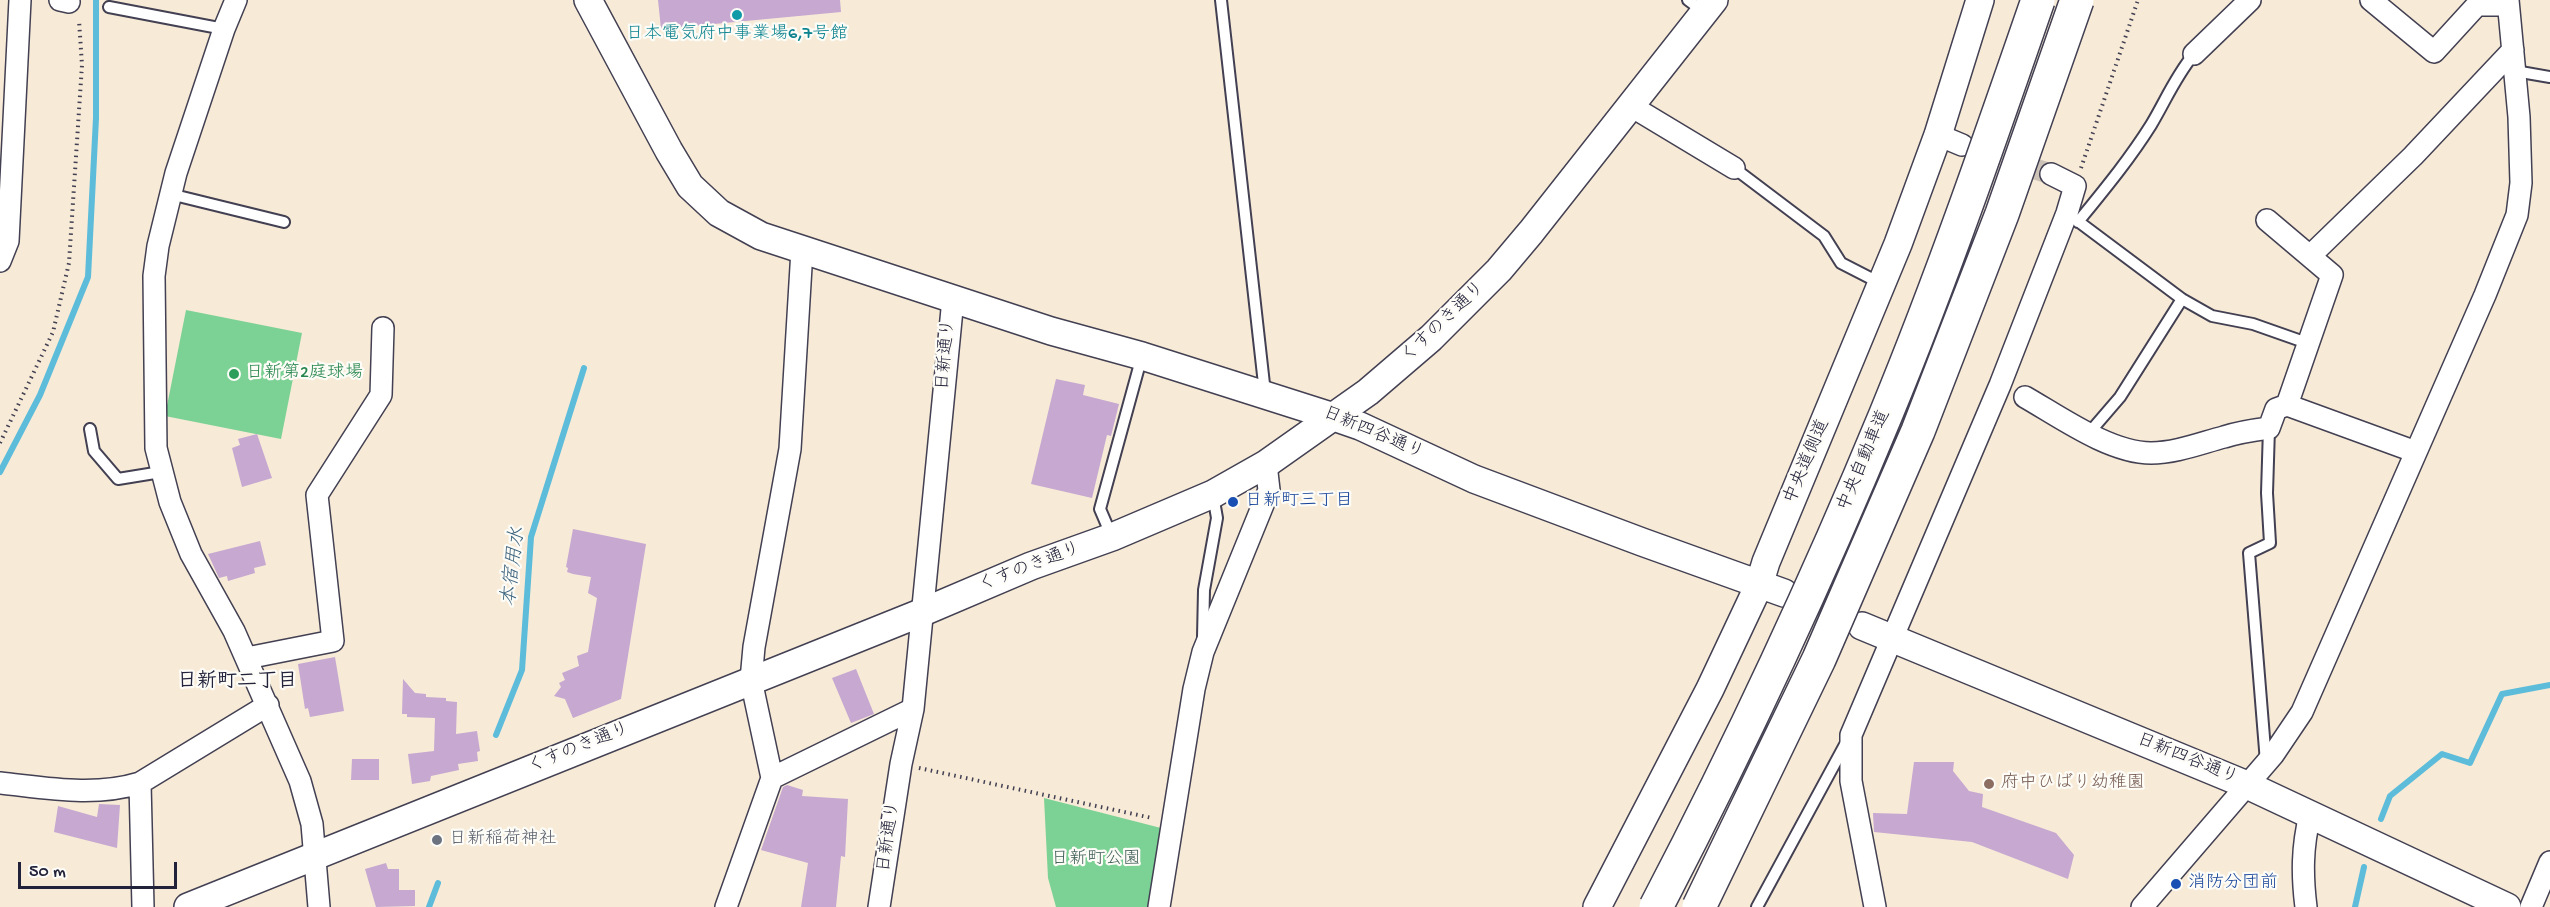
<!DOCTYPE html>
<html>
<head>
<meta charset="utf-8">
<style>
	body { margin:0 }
	#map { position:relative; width:2550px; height:907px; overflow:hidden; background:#f7ead7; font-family:"Gochi Hand",sans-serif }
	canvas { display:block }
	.scale { position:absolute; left:18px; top:862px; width:159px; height:27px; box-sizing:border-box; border:3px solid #22223b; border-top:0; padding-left:8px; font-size:18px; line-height:21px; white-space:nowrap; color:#22223b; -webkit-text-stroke:4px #fdfcf7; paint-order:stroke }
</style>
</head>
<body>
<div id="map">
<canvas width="2550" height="907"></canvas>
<div class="scale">50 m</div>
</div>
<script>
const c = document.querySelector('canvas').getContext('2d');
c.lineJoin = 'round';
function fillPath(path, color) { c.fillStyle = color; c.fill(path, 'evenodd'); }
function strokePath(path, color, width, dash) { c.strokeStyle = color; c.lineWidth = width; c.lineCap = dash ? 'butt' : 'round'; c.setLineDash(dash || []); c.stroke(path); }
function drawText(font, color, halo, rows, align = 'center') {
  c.font = font + ' "Gochi Hand","Klee One",sans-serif'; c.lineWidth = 4.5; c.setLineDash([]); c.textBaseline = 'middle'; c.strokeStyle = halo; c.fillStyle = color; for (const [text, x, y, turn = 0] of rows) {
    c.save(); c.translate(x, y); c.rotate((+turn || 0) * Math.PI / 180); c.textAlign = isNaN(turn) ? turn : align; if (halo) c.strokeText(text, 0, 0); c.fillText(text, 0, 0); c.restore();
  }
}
fillPath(new Path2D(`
	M186 310 302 333 281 439 165 416Z
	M1044 798 1161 828 1154 907H1056L1048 878Z`), '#7cd295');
strokePath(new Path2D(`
	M0 472 40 395 88 277 96 118V0
	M496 735 522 670 531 537 584 368
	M2381 819 2390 796 2442 754 2470 763 2502 694 2550 685
	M429 907 438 883
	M2355 907 2364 867`), '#5cbcda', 6);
fillPath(new Path2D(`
	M658 0H840L841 12 661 29Z
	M1056 379 1085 385 1083 395 1119 404 1111 436 1107 435 1092 498 1031 484Z
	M257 434 272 478 242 487 232 448 240 445 238 439Z
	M573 529 646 544 621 699 573 718 565 699 554 696 561 687 559 683 565 680 562 673 579 666 577 656 588 652 597 598 588 593 591 577 573 574 567 572 568 568 566 567Z
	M260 541 266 565 254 568 255 573 228 581 227 576 219 578 208 554Z
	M335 657 344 711 310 717 308 708 305 709 298 664Z
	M856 669 874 714 851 723 832 678Z
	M403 679 415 693 426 694V697L446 698V701L457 702 456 734 477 731 480 751 477 752 478 761 458 764 459 770 431 776 430 781 412 784 408 754 434 751 435 718 407 717V714H402Z
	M352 759H379V780H351Z
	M1914 762H1954L1953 771 1969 791 1983 794 1982 807 2056 833 2074 855 2068 879 1972 842 1874 832 1873 813 1907 814Z
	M787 785 803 790 802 796 848 799 845 857 841 856 836 907H801L808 863 761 850 783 787Z
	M99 804 120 805 117 848 54 832 58 806 97 817Z
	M386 863 388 869H399V890H415V906L376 907 365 869Z`), '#c6a8d1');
strokePath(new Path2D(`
	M1974 149 2051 174`), '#ccc2b8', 21, [21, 10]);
const service = new Path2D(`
	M1221 0 1265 393
	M1688 0 1704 12
	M109 7 224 29
	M2515 71 2550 77
	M1734 168 1824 236 1841 263 1880 283
	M170 194 284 222
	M2067 213 2182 299 2212 316 2253 324 2307 343
	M2078 222C2104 190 2129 160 2151 125 2166 100 2175 77 2194 54
	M90 429 94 451 118 479 161 472
	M2089 433 2120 397 2182 299
	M1112 537 1100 509 1142 356
	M1203 637 1204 590 1217 518 1213 495
	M2266 762 2249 553 2270 543 2267 493 2269 428
	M1757 907 1847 741`);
const minor = new Path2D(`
	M60 0 69 2
	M236 0 224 29 176 173 158 246 154 276 156 448 170 502 191 554 234 631 300 781 312 824 319 907
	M2371 0 2434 52 2477 5H2508
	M2194 54 2250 0
	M1631 106 1734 168
	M1938 135 1962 145
	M2267 220 2332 275 2287 405
	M2310 256 2413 156 2513 50
	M0 261 8 241 20 0
	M2025 397C2060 417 2110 453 2151 453 2176 453 2201 443 2224 437 2239 432 2254 430 2269 428L2276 409 2287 405 2416 452
	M247 658 333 641 317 495 381 395 383 328
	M772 778 913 709
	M0 783C47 788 94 797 140 783L268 705
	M140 783 143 907
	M726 907 772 778 751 680 754 647 790 449 802 250
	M879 907 901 764 913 709 953 299
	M1159 907 1194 689 1203 652 1269 490 1266 464
	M1875 907 1851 781V735L2000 385 2067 213 2075 186 2051 174
	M2142 907 2273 755 2302 712 2485 295 2517 215 2521 183 2519 117 2508 0
	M2306 907C2302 875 2302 847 2310 815
	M2531 907 2550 862`);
const tertiary = new Path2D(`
	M588 0 669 151 690 186 719 213 761 236 1051 331 1142 356 1334 417 1360 426 1474 479 1642 542 1784 593
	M1862 626 2247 785 2507 907
	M188 907 923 612 1031 566 1112 537 1213 494 1266 464 1368 392 1431 338 1499 270 1531 232 1714 0
	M1597 907 1710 689 1759 585 1766 562 1898 244 1938 135 1980 0`);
strokePath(service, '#424052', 14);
strokePath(minor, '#424052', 24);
strokePath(tertiary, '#424052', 30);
strokePath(new Path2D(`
	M2081 168 2138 0
	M0 443 53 332 69 263 82 65 79 20
	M919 768 1152 818`), '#424052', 4, [1.5, 4.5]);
strokePath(service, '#fff', 10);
strokePath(minor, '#fff', 21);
strokePath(tertiary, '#fff', 27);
const motorwayBridge = new Path2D(`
	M1656 907C1740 746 1817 581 1886 414 1942 278 1990 139 2038 0
	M1699 907 1819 659 1918 431 2002 214 2077 0`);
strokePath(motorwayBridge, '#424052', 36, []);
strokePath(motorwayBridge, '#fff', 33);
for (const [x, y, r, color] of [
	[737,15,6,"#0f9aa8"],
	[234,374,6,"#2e9e5b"],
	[1233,502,6,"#1a4fb4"],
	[1989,784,6,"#8d6e63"],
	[437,840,6,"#6b7280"],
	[2176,884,6,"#1a4fb4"]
]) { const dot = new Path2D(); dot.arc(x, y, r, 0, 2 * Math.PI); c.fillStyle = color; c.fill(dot); strokePath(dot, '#fdfcf7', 2); }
drawText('18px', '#0d838f', '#fdfcf7', [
	["日本電気府中事業場6,7号館",737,35]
]);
drawText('18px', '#22223b', '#fdfcf7', [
	["くすのき通り",1444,323,-44],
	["日新通り",947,355,-85],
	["日新四谷通り",1373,434,23],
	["中央自動車道",1865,461,-67],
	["中央道側道",1808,462,-67],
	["くすのき通り",1030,568,-21],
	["くすのき通り",579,749,-22],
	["日新四谷通り",2187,760,22],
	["日新通り",890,837,-82]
]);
drawText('18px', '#27864d', '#fdfcf7', [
	["日新第2庭球場",246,374]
], 'left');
drawText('18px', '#164399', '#fdfcf7', [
	["日新町三丁目",1245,502],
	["消防分団前",2188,884]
], 'left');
drawText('18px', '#785e54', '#fdfcf7', [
	["府中ひばり幼稚園",2001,784]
], 'left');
drawText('18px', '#5b616d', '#fdfcf7', [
	["日新稲荷神社",449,840]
], 'left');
drawText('18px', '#42605a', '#fdfcf7', [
	["日新町公園",1096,860]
]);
drawText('italic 20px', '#39607b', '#fdfcf7', [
	["本宿用水",515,567,-83]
]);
drawText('bold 20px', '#22223b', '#fdfcf7', [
	["日新町二丁目",237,683]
]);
</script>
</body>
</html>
